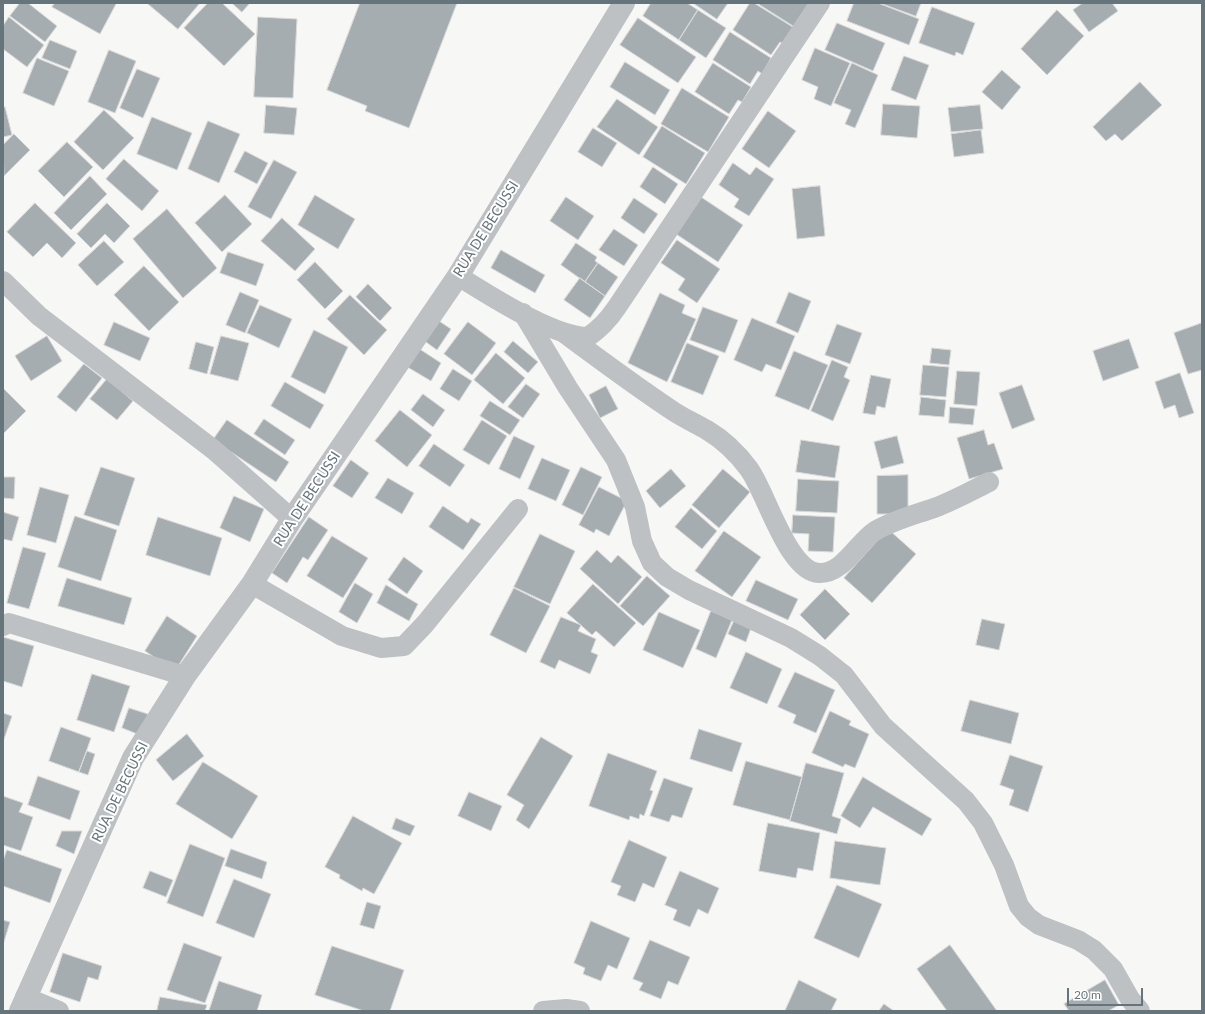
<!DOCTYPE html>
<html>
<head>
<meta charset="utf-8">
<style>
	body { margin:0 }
	#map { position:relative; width:1205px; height:1014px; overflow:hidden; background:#f7f7f5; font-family:Lato,sans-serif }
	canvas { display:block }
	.frame { position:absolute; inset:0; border:4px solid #66757c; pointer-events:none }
	.scale { position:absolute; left:1067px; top:988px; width:76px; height:18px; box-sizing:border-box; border:2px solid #66757c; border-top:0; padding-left:5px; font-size:12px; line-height:14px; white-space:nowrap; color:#66757c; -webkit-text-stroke:3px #fff; paint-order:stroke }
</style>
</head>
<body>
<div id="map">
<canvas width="1205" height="1014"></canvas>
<div class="frame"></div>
<div class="scale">20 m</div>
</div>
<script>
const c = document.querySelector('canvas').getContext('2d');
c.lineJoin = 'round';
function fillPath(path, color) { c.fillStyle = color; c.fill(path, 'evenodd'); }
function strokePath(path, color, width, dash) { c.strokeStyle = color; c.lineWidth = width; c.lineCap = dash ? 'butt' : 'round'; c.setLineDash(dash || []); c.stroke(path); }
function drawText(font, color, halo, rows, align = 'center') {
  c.font = font + ' Lato,sans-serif'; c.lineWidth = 4; c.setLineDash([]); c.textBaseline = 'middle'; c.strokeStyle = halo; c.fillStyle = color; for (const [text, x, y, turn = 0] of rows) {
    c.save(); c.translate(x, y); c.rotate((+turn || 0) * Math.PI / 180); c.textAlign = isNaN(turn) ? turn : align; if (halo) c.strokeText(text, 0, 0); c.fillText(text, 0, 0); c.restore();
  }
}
const building = new Path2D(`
	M20 3H28L57 26 45 42 10 16Z
	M55 3H114L116 4 100 34 52 7Z
	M147 3H200L178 29Z
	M208 3H222L255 34 224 66 184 28Z
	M232 3H250L242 12Z
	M360 3H457L409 128 365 111 367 106 327 90Z
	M651 3H687L698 10 679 40 643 16Z
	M693 3H728L717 19Z
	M750 3H754L796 29 786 46 780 42 771 55 733 30Z
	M757 3H810L795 27Z
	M854 3H878L919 19 909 45 847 21Z
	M880 3H921L916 16Z
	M1083 3H1112L1118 11 1089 32 1073 10Z
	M932 7 975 23 963 55 956 52 955 56 919 43Z
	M698 10 726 28 706 58 679 40Z
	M1057 10 1084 36 1047 75 1021 49Z
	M9 17 44 45 27 67 3 49V26Z
	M258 17 297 19 293 98 254 97Z
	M638 18 696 57 678 83 620 45Z
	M837 23 885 43 873 71 825 50Z
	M730 32 771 58 762 74 758 71 750 84 713 60Z
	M50 40 77 51 70 69 42 58Z
	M815 48 850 63 831 106 814 99 818 87 802 80Z
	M109 50 136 61 115 113 88 102Z
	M904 56 929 65 916 100 891 90Z
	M37 58 69 71 54 106 23 93Z
	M625 62 670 90 655 115 610 87Z
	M713 63 751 87 742 102 738 100 729 114 695 92Z
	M852 63 878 75 855 128 845 124 851 110 834 103Z
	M137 69 160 78 143 118 120 108Z
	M1002 70 1021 87 1002 110 982 92Z
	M1140 82 1162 105 1122 141 1115 134 1106 141 1093 127Z
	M682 88 729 117 708 152 661 124Z
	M617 99 658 127 639 155 597 127Z
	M883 104 920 106 917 138 881 135Z
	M266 105 297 108 294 135 264 133Z
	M980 105 983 129 951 132 948 108Z
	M5 107 12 135 3 137V108Z
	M104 110 134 138 103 170 74 142Z
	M768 111 796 131 769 168 742 149Z
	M152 117 192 133 177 170 137 154Z
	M208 121 240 134 219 183 188 169Z
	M662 126 705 153 686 184 643 157Z
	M593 128 617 143 602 167 578 152Z
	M981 130 984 153 954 157 951 134Z
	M14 134 30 150 4 176 3 145Z
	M67 142 93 167 64 197 38 171Z
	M245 151 268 163 257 184 234 172Z
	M124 159 159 191 142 211 106 179Z
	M274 160 297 172 271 219 248 207Z
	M733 163 750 175 756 167 774 179 749 216 734 207 739 199 719 185Z
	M653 167 678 184 665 204 640 187Z
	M90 176 107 194 71 230 54 213Z
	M820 186 825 236 797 239 792 189Z
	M225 195 252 224 222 252 195 223Z
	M315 195 355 219 338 249 298 225Z
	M566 197 594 216 578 240 550 221Z
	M701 197 743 225 718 262 676 234Z
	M634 198 658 214 644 234 621 218Z
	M35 203 76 243 62 258 47 243 33 257 7 232Z
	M107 203 130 226 114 243 105 234 91 248 77 234Z
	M167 209 217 268 183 298 133 239Z
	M282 218 315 249 295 271 261 241Z
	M614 229 638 245 624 266 599 250Z
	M677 240 720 269 697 303 678 290 685 279 661 263Z
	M104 241 124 262 97 286 78 265Z
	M576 243 597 257 595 261 598 263 585 282 561 265Z
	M501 250 545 275 535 293 491 268Z
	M228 252 264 264 256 286 220 273Z
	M315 262 343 291 325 309 297 280Z
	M598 263 618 277 605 296 585 282Z
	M144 266 179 302 149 331 114 295Z
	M580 278 605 296 590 318 564 300Z
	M368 284 392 308 380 321 356 297Z
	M240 292 259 300 245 333 226 325Z
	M789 292 811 301 798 333 776 323Z
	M660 293 685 305 682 313 696 319 667 382 628 363Z
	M350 295 387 330 364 355 327 319Z
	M260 305 292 319 279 348 247 333Z
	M703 307 738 320 725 353 690 340Z
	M433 317 451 329 437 350 419 337Z
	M752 318 795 336 781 370 766 364 762 372 734 360Z
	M114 322 150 338 140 361 104 345Z
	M468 322 496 343 472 375 444 354Z
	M1202 323V370L1188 374 1174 333Z
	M837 324 862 333 850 364 825 355Z
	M314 330 348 347 325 394 291 377Z
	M47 336 62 361 31 381 15 356Z
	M221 336 249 343 238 381 210 374Z
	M1129 339 1139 368 1103 381 1093 351Z
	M513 341 538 362 528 373 504 352Z
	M196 342 214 347 207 374 189 369Z
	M687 343 719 356 703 395 671 382Z
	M415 346 441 363 431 381 404 365Z
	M932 348 951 350 949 365 930 363Z
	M794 351 828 365 809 410 775 396Z
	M496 353 525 378 503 404 474 380Z
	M832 360 848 367 844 377 850 380 833 421 811 411Z
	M84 364 102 378 76 412 57 397Z
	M923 365 949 367 946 397 920 395Z
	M453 369 472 381 459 401 440 389Z
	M957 371 980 372 977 406 954 404Z
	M1180 373 1194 413 1179 418 1175 405 1164 409 1155 382Z
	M871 375 891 379 885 408 877 406 875 415 863 413Z
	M107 379 133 401 117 420 90 399Z
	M285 382 324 405 310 429 271 406Z
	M526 384 540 394 523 418 508 407Z
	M1022 385 1035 420 1012 429 999 393Z
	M606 386 618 409 600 418 589 395Z
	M3 388 26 411 3 434Z
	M423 394 445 410 433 427 411 410Z
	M921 397 946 400 944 417 919 415Z
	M490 401 520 420 510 435 480 416Z
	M950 407 975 409 973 425 949 423Z
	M400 410 432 435 407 467 375 441Z
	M264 419 295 440 285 455 254 434Z
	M227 420 289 462 276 482 213 440Z
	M482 420 507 436 489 465 463 450Z
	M984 430 988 445 994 443 1003 469 969 479 957 438Z
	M514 436 535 446 520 479 499 469Z
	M897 436 904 463 881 469 874 442Z
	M801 440 840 446 835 478 796 472Z
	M434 444 465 465 450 487 419 466Z
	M542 458 570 470 556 501 528 489Z
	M351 460 369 473 352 498 333 486Z
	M101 467 135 478 119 526 84 515Z
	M581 467 602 477 583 515 562 505Z
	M671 469 686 486 660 508 646 491Z
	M723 469 750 492 719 528 692 505Z
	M908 475V514H877V476Z
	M3 477H15L14 499 3 498Z
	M388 478 414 493 402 514 375 498Z
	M798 479 839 481 837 513 796 511Z
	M40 487 69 495 56 543 27 535Z
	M599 487 627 501 609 536 596 529 594 533 579 525Z
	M234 496 264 509 250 542 220 528Z
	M443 506 468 523 471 518 481 524 463 550 429 527Z
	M691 508 717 531 702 549 675 527Z
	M3 512 19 517 12 541 3 539Z
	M793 515 835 517 833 552 808 551 809 534 792 533Z
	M75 516 117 530 101 581 58 567Z
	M158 517 222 538 210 576 146 555Z
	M309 517 328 530 308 560 303 557 287 583 272 573Z
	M888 529 916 554 872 603 844 578Z
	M724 531 761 557 732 597 695 571Z
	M540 534 575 551 550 604 514 587Z
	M332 536 368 558 343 598 307 576Z
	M23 547 46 553 29 609 7 603Z
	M597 550 611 563 618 555 642 577 618 604 580 569Z
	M404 557 423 571 407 594 388 580Z
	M647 576 670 596 643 626 620 606Z
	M67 578 132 598 124 625 58 606Z
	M756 580 798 599 788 620 746 601Z
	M355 583 373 594 357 623 339 612Z
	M593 584 636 623 614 647 596 631 592 635 567 613Z
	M386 585 418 604 409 621 377 603Z
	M514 588 550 606 526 653 490 635Z
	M825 589 850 614 825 640 800 615Z
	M711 611 732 620 716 658 696 649Z
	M659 612 700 630 683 668 643 650Z
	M167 616 197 636 175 671 145 651Z
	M561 617 581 625 578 631 596 639 591 652 598 655 590 674 559 660 555 669 540 662Z
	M982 619 1005 624 999 650 976 645Z
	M734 621 751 628 746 642 728 634Z
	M3 637 34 646 22 687 3 681Z
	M746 652 782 669 767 704 730 688Z
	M795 672 835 690 816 733 793 723 796 715 778 707Z
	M92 674 130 686 114 732 77 720Z
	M970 700 1019 713 1011 744 961 731Z
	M129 708 148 714 140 735 122 728Z
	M830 711 851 721 849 725 869 734 855 768 845 764 843 767 812 753Z
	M3 713 12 716 3 742Z
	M61 727 91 738 79 772 49 761Z
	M699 729 742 743 732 772 690 759Z
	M187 734 204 756 173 781 156 760Z
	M541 737 573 756 529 829 516 820 524 805 507 795Z
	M87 751 95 754 88 775 79 772Z
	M608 753 657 771 650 790 653 791 644 816 640 814 639 819 630 816 629 820 589 806Z
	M1010 755 1043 766 1028 812 1009 805 1014 790 1000 785Z
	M746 761 802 777 790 820 733 805Z
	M203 762 258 796 232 839 176 804Z
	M806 763 844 773 832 816 841 819 837 834 790 821Z
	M38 776 80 791 70 820 28 805Z
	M863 777 932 819 922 836 873 807 860 828 841 816Z
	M664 778 693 788 682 818 672 815 669 822 650 816Z
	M469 792 502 806 491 831 458 816Z
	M3 796 23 803 19 812 33 817 21 851 3 845Z
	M353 816 402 843 374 894 363 888 362 891 339 878 340 875 325 867Z
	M396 818 415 826 410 836 392 829Z
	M768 823 820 833 813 871 798 868 796 878 759 871Z
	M62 831H82L74 854 56 846Z
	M629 840 667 857 654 888 643 883 635 902 617 895 621 886 611 882Z
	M835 841 886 848 880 885 830 878Z
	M190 844 225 858 203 917 167 903Z
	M231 849 267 862 262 879 225 866Z
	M7 850 62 869 50 903 3 886V861Z
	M150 871 173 880 166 897 143 888Z
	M680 871 719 888 708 914 698 909 690 927 673 920 677 910 665 905Z
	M234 879 271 894 254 938 216 923Z
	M837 885 882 904 859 958 814 938Z
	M367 902 381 906 374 929 360 925Z
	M3 920 10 922 3 945Z
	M591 921 630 938 617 969 608 965 601 981 583 974 585 968 574 963Z
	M650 940 690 957 678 985 668 981 661 999 639 990 643 983 633 979Z
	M184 943 222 957 205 1003 167 990Z
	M950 945 997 1011H947L917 969Z
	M332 946 404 970 390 1011H364L315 995Z
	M63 953 102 966 98 980 88 977 80 1002 50 992Z
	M799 980 837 999 831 1011H785Z
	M1105 980 1119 1005 1108 1011H1069L1064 1004Z
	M219 981 262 995 257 1011H209Z
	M160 997 207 1005 205 1011H157Z
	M884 1004 894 1011H879Z`);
fillPath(building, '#a5adb1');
strokePath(building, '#d9d9d7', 1);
strokePath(new Path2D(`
	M458 276C489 295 553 337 588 337 601 328 609 319 617 307L820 3
	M3 281 39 316 214 450 292 519
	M523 313 568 388 616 460 635 507 642 541 652 563 667 577 689 590 791 638 820 656 844 675 883 726 966 801 983 823 1004 865 1019 906 1028 917 1039 925 1078 940 1094 950 1113 969 1130 999 1140 1011
	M564 333C599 359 634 385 670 409 681 417 695 423 707 430 722 439 738 454 749 469 766 492 788 572 819 573 843 574 857 543 875 531 894 520 914 515 934 508 953 501 971 491 989 482
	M252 584 342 636 381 648 404 646 425 624 518 509
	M3 626 9 623 185 676
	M25 997 59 1011
	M543 1011 566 1009 580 1011`), '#bdc1c4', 20);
strokePath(new Path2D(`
	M20 1011 133 758 185 676 252 584 292 519 458 276 624 3`), '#bdc1c4', 22);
drawText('14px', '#66757c', '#fff', [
	["RUA DE BECUSSI",486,229,-58],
	["RUA DE BECUSSI",307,499,-57],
	["RUA DE BECUSSI",120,792,-64]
]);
</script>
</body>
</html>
